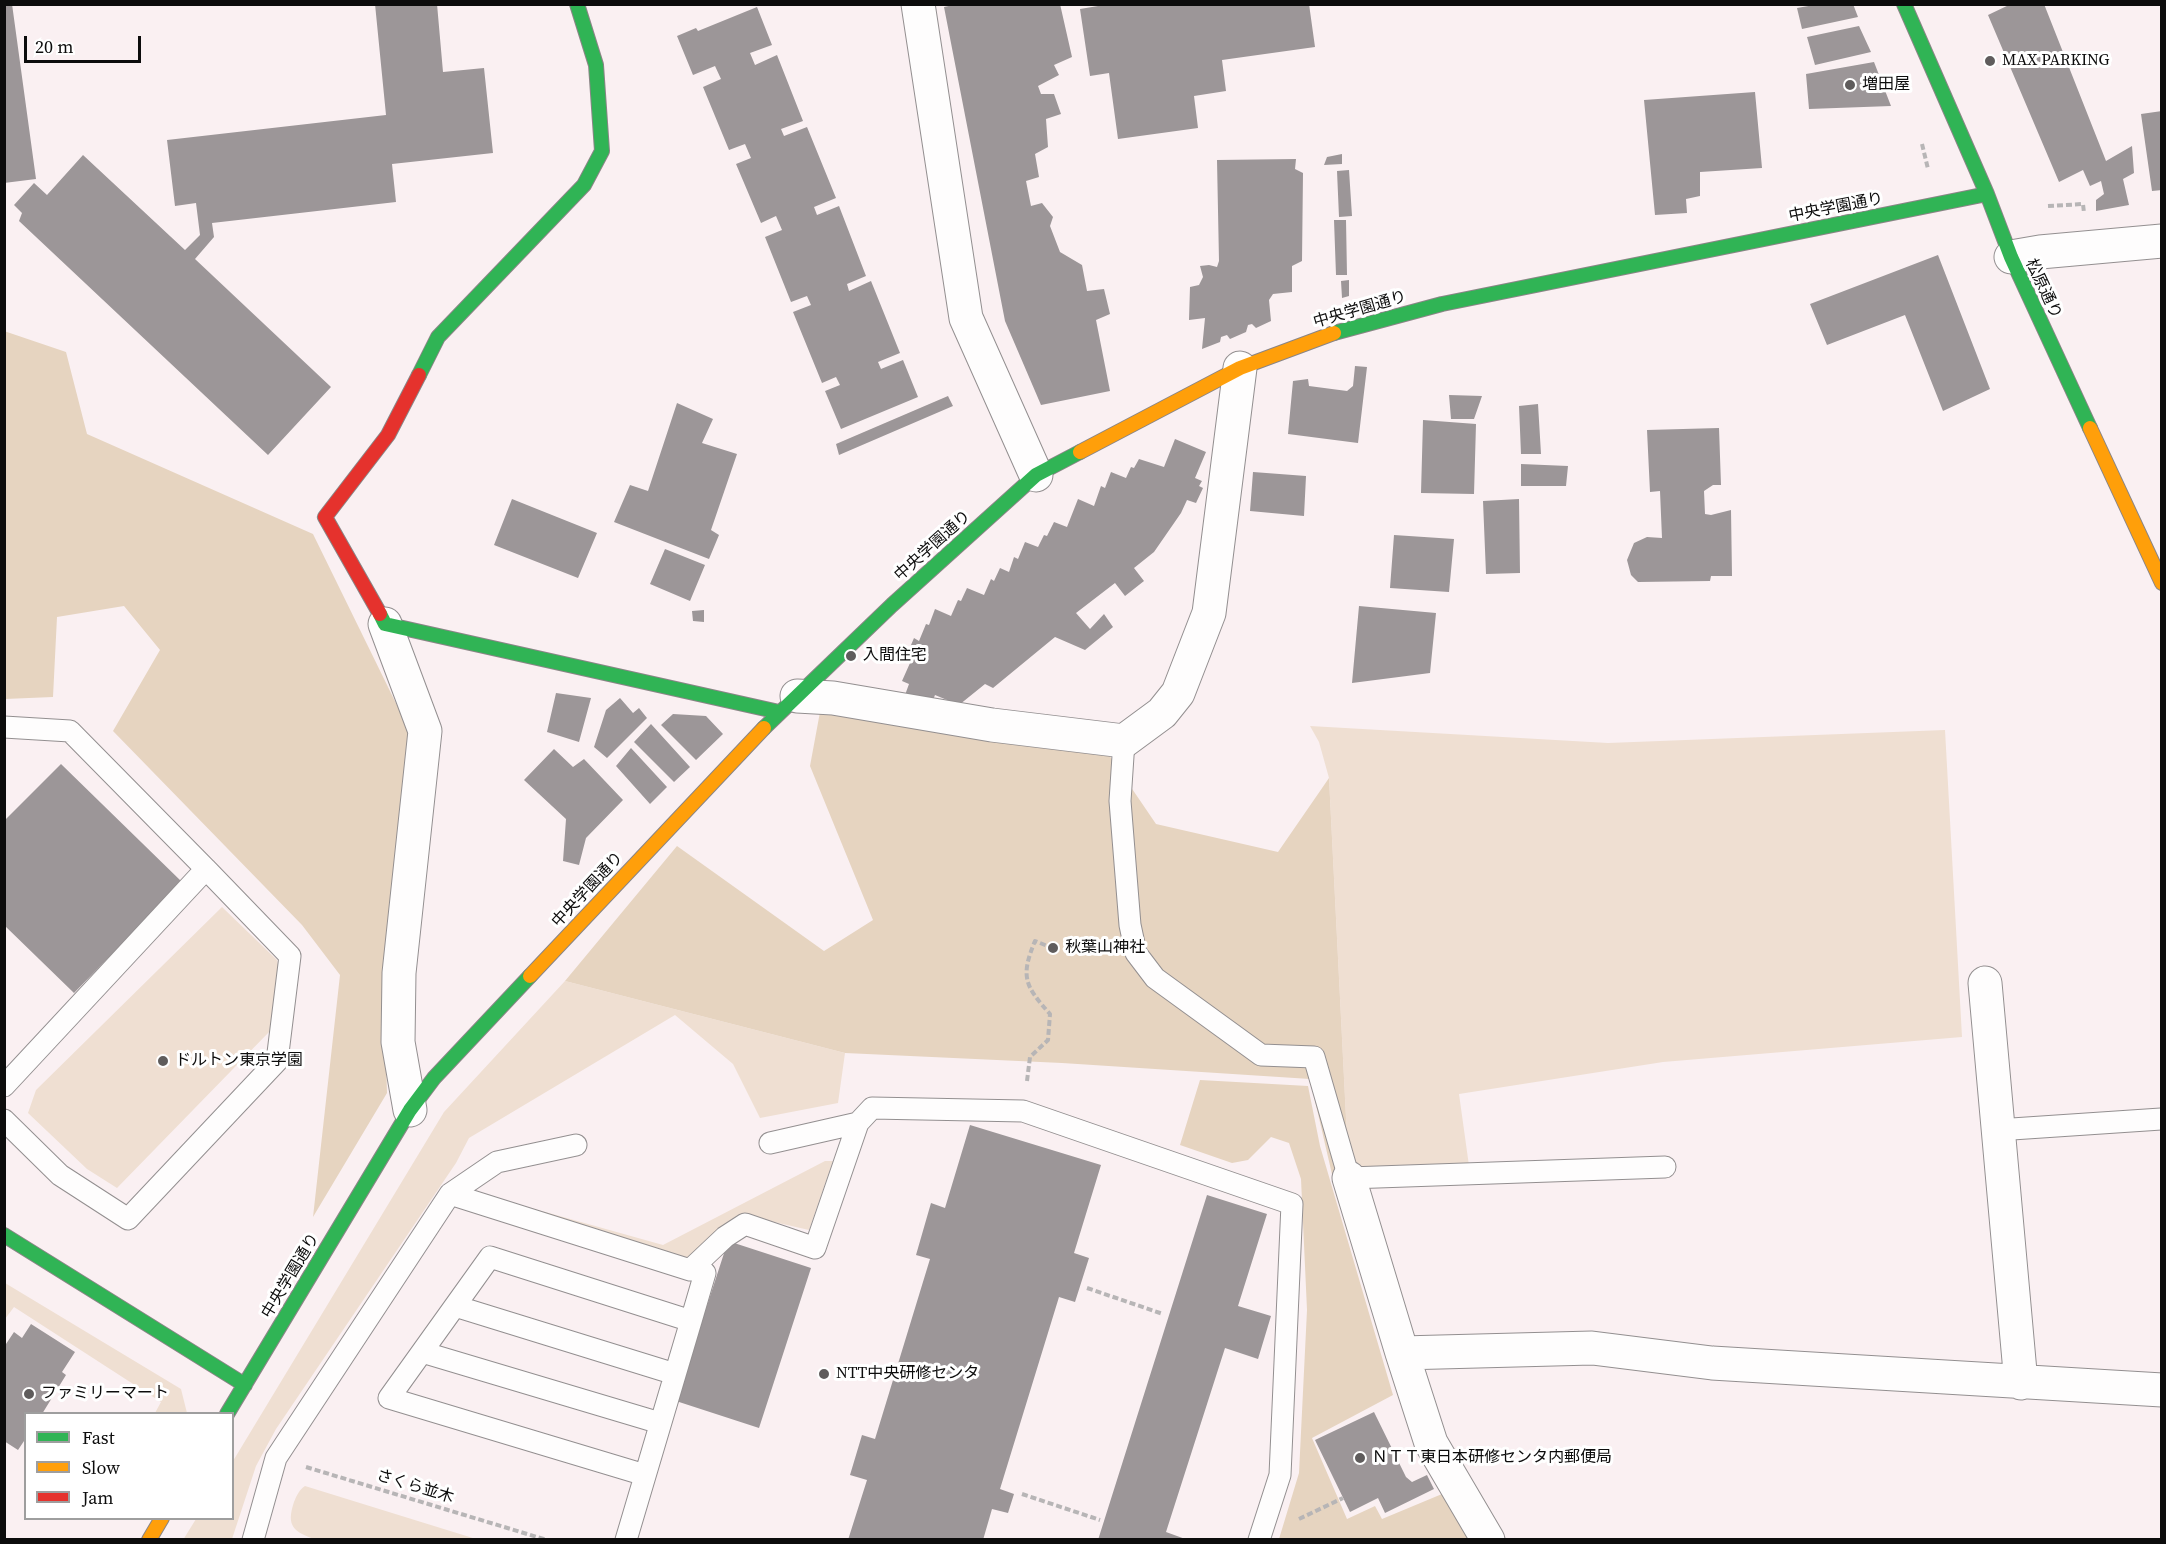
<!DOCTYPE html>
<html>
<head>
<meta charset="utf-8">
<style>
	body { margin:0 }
	#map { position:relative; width:2166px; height:1544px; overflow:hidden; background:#faf0f2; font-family:"Source Serif 4",serif }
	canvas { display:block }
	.frame { position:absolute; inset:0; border:6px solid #0c0c0c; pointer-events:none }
	.legend { position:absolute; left:24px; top:1412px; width:210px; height:108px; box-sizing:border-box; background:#fff; border:2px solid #9e9e9e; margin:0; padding:8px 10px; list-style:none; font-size:18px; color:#0c0c0c }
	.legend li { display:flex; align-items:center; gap:12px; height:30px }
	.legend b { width:30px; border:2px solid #9e9e9e }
	.scale { position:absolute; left:24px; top:36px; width:117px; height:27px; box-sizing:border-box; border:3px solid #0c0c0c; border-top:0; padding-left:8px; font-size:18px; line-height:21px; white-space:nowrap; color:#0c0c0c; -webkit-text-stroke:4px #fff; paint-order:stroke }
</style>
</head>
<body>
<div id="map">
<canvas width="2166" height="1544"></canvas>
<div class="frame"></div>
<ul class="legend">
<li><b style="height:8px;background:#30b455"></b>Fast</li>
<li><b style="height:8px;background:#ff9f0a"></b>Slow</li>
<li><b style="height:8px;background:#e5322d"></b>Jam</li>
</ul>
<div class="scale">20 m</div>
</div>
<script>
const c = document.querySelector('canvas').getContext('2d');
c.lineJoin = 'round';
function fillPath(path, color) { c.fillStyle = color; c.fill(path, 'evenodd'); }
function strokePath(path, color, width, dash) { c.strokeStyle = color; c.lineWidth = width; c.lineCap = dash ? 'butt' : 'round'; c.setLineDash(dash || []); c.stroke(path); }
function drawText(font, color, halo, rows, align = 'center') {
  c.font = font + ' "Source Serif 4","Noto Sans JP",serif'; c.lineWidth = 6; c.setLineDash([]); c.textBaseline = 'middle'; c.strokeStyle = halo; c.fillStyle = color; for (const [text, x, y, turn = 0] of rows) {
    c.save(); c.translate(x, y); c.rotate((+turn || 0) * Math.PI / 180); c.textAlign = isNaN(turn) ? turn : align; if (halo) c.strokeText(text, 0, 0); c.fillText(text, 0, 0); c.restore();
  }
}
fillPath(new Path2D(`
	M1310 726 1608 743 1945 730 1962 1037 1663 1062 1459 1094 1470 1173 1349 1178 1329 778 1319 742Z
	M222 907 277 960 279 969 270 1031 117 1188 87 1169 28 1113 36 1090Z
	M565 981 845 1053 838 1103 760 1118 733 1064 675 1015 469 1138 456 1163 276 1429 256 1466 232 1539 183 1540 196 1519 232 1518 233 1461 444 1112Z
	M825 1161H833L809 1230 748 1216 693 1260 512 1206 513 1203 663 1245Z
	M5 1283 181 1389 187 1413H155L161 1402 14 1307 5 1319Z
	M305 1486 476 1539 317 1540C293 1532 286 1526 294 1502 297 1495 299 1490 305 1486Z`), '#efdfd2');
fillPath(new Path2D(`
	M4 331 66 352 87 434 313 534 413 738 384 993 387 1093 313 1217 340 975 302 925 113 731 160 650 124 606 57 617 53 697 5 699Z
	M820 712 1107 752 1156 824 1278 852 1329 778 1349 1178 1334 1183 1310 1079 1062 1063 845 1053 565 981 677 846 824 951 873 920 810 766Z
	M1200 1080 1308 1086 1320 1146 1393 1395 1312 1438 1347 1519 1375 1506 1382 1519 1442 1494 1468 1539H1279L1299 1473 1307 1310 1301 1179 1289 1143 1271 1137 1248 1160 1232 1163 1180 1145Z`), '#e6d4c0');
fillPath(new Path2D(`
	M4 4H12L36 179 4 183Z
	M375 4H437L443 72 484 68 493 153 392 164 396 202 212 223 214 237 195 259 331 387 268 455 19 221 22 213 14 205 34 183 47 195 83 155 185 250 200 235 196 203 175 206 167 140 386 115Z
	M958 4H1060L1072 57 1054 65 1059 75 1038 86 1041 94H1054L1061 114 1046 119 1048 147 1035 154 1039 177 1026 181 1031 206 1042 203 1053 217 1050 226 1060 252 1082 265 1087 291 1104 289 1110 314 1096 320 1110 391 1041 405 1005 321 944 7Z
	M1110 4H1309L1315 47 1222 60 1226 91 1194 96 1198 128 1118 139 1109 73 1090 76 1080 9Z
	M1820 4H1853L1858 17 1802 29 1797 8Z
	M2011 4H2044L2106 161 2132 146 2134 173 2123 179 2129 205 2096 211V200L2104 194 2101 181 2090 186 2083 170 2059 182 1988 15Z
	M757 7 772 45 750 53 755 65 777 55 803 121 781 129 784 136 807 127 836 198 814 207 817 215 839 206 866 276 847 284 849 291 871 281 900 353 878 362 881 369 903 360 918 397 841 429 825 391 840 385 836 377 822 383 793 312 811 305 807 296 791 302 765 237 782 230 776 216 761 223 736 164 751 158 745 144 729 150 703 87 721 79 715 66 693 75 677 36 696 28 698 31Z
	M1859 26 1871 52 1815 65 1807 37Z
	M1874 62 1891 106 1809 109 1806 74Z
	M1755 92 1762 168 1700 172V196L1686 199 1687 213 1655 215 1644 100Z
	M2162 111V190L2152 191 2141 114Z
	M1342 154V164L1324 165 1327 157Z
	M1296 159 1295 169 1303 173 1302 261 1292 266V292L1273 294 1269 300 1271 321 1256 328 1252 324 1248 325 1246 332 1230 339 1227 335 1221 337 1220 342 1202 349 1205 318 1189 320 1190 287 1199 285 1203 277 1200 266 1209 265 1217 267 1219 261 1217 160Z
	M1349 170 1352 216 1339 217 1337 171Z
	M1334 220H1346L1347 275H1336Z
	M1938 255 1990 389 1943 411 1905 315 1827 345 1810 304Z
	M1349 280V296L1342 298 1341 281Z
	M1355 366 1367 367 1358 443 1288 434 1293 381 1308 379 1309 386 1347 391 1353 386Z
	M1449 395 1482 396 1474 419H1451Z
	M948 396 953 406 839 455 836 444Z
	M677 403 713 419 702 443 737 454 711 530 719 535 709 559 614 522 630 485 648 491Z
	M1538 404 1541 454H1521L1519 406Z
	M1423 420 1476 424 1474 494 1421 493Z
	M1719 428 1721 485H1713L1704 491 1705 514 1711 515 1731 510 1732 576H1711L1710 581 1638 582 1631 575 1627 560 1634 543 1647 537 1662 538 1660 491 1650 492 1647 430Z
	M1175 439 1206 452 1195 478 1202 481 1199 486 1203 488 1196 503 1187 500 1181 513 1154 552 1134 568 1144 581 1125 596 1115 583 1076 613 1090 629 1104 614 1113 627 1085 650 1055 637 993 688 985 684 959 705 935 695 931 705 905 695 909 684 902 681 914 654 908 652 914 638 919 641 926 624 929 625 935 609 951 616 958 600 961 601 967 588 984 595 991 579 994 581 1000 568 1009 572 1014 557 1018 559 1025 542 1038 547 1044 535 1047 536 1054 522 1067 527 1078 499 1094 506 1101 486 1105 488 1111 472 1126 478 1131 467 1134 468 1139 459 1164 467Z
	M1521 464 1568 466 1566 486H1521Z
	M1253 472 1306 476 1304 516 1250 511Z
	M512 499 597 533 578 578 494 545Z
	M1519 499 1520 573 1486 574 1483 501Z
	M1394 535 1454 539 1449 592 1390 588Z
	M665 549 705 565 690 601 650 584Z
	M1359 606 1436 613 1430 673 1352 683Z
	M704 610V622L693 621 692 611Z
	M556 693 591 698 579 742 547 732Z
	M620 698 633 713 639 708 647 718 607 758 594 747 606 710Z
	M673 714 706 716 723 734 696 760 661 725Z
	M651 724 690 767 674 782 634 742Z
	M631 748 667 787 650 804 616 766Z
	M554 749 573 767 584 759 623 800 586 838 579 865 563 861 566 819 524 780Z
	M61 764 182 882 74 993 4 925V821Z
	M970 1125 1101 1165 1074 1253 1089 1258 1075 1302 1059 1297 1000 1489 1014 1494 1008 1513 992 1509 983 1540H848L867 1480 850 1475 862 1435 875 1439 930 1259 916 1255 931 1203 945 1208Z
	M1207 1195 1267 1214 1238 1306 1271 1316 1258 1359 1225 1348 1166 1532 1188 1540H1098Z
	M728 1241 811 1268 759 1428 676 1401Z
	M31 1324 75 1352 62 1372 66 1375 42 1414H26V1438L18 1450 4 1441V1347L14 1332 22 1338Z
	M1374 1412 1406 1477 1412 1482 1427 1475 1434 1489 1385 1513 1378 1498 1350 1512 1315 1440Z`), '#9c9698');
const lane = new Path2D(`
	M4 727 70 731 206 869
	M1124 741 1120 801 1130 925 1136 953 1155 978 1261 1055 1314 1057 1349 1178 1665 1167
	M4 1086 206 869 290 956 277 1061 128 1219 60 1175 4 1120
	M1997 1130 2161 1119
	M770 1143 858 1123
	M450 1194 497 1162 576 1145
	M455 1306 675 1374
	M691 1321 705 1273
	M422 1352 660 1423
	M253 1540 276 1458 450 1194 690 1270 725 1237 745 1224 815 1248 858 1123 872 1108 1023 1111 1292 1204 1280 1475 1259 1540
	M626 1540 691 1321 490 1257 389 1398 645 1475`);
const street = new Path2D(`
	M918 4 966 318 1036 475
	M2011 257 2040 252 2162 241
	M385 624 425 731 399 973 398 1042 410 1110
	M797 696 833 698 992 725 1124 741 1162 713 1178 693 1209 613 1240 368
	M1985 983 2021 1383
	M1349 1178 1402 1353 1431 1443 1488 1540
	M1402 1353 1592 1348 1712 1363 2162 1390`);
const fast = new Path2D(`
	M1904 4 1987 194 2011 257 2090 428
	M1334 333 1442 304 1987 194
	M419 375 438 337 584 185 602 151 596 65 577 4
	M380 614 385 624 779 712
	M764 728 892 605 1036 475 1080 452
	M4 1235 245 1385
	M227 1414 410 1110 434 1078 530 976`);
const slow = new Path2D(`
	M2090 428 2162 583
	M1080 452 1240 368 1334 333
	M530 976 764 728
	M149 1540 162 1518`);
const jam = new Path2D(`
	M380 614 325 517 388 435 419 375`);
strokePath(lane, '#938f90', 23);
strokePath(street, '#938f90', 35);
strokePath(fast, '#8a8586', 16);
strokePath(slow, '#8a8586', 16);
strokePath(jam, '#8a8586', 16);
strokePath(new Path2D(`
	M1922 144 1928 169
	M2048 206 2083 204 2084 213
	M1027 1081 1030 1057 1048 1040 1050 1014C1025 986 1020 977 1035 941L1050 947
	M1087 1288 1163 1314
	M306 1467 547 1540
	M1022 1494 1100 1520
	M1299 1519 1343 1498`), '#b7b5b6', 4, [6, 3]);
strokePath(lane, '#fefdfd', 21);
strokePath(street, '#fefdfd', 33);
strokePath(fast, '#30b455', 14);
strokePath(slow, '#ff9f0a', 14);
strokePath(jam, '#e5322d', 14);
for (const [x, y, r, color] of [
	[1990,61,6,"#5f5c5c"],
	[1850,85,6,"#5f5c5c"],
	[851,656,6,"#5f5c5c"],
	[1053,948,6,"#5f5c5c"],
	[163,1061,6,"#5f5c5c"],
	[824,1374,6,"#5f5c5c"],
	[29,1394,6,"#5f5c5c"],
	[1360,1458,6,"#5f5c5c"]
]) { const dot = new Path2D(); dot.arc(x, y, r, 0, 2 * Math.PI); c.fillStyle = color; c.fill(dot); strokePath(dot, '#fff', 2); }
drawText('16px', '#0c0c0c', '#fff', [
	["MAX PARKING",2002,61],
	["増田屋",1862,85],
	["入間住宅",863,656],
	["秋葉山神社",1065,948],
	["ドルトン東京学園",175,1061],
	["NTT中央研修センタ",836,1374],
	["ファミリーマート",41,1394],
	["ＮＴＴ東日本研修センタ内郵便局",1372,1458]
], 'left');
drawText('16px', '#0c0c0c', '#fff', [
	["中央学園通り",1836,208,-11],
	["松原通り",2043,289,65],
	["中央学園通り",1360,310,-16],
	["中央学園通り",933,546,-42],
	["中央学園通り",588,890,-47],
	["中央学園通り",291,1276,-59],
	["さくら並木",415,1487,17]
]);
</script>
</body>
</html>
